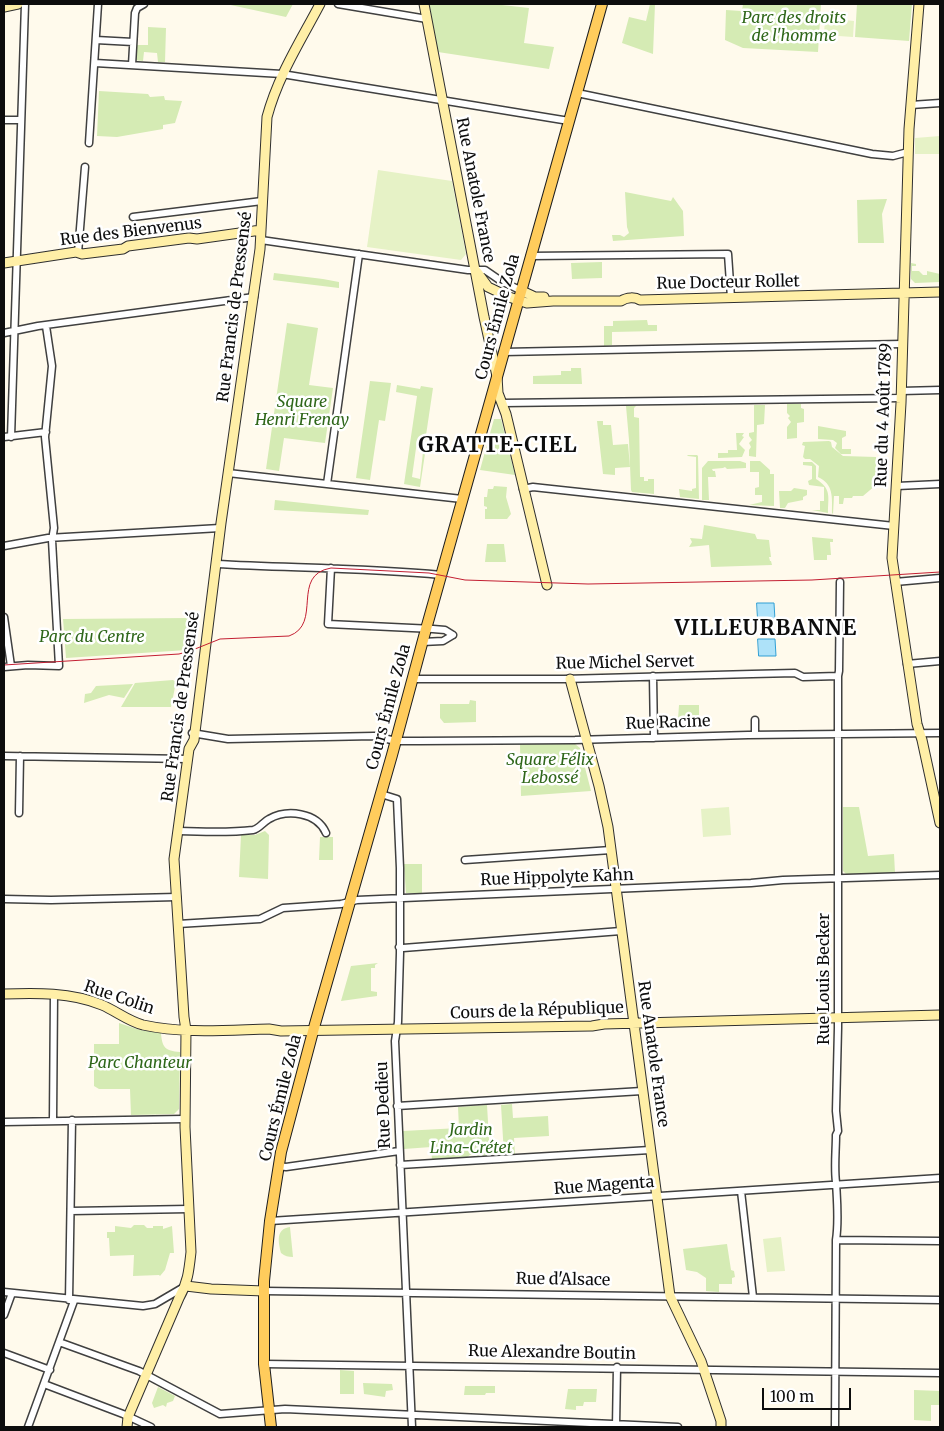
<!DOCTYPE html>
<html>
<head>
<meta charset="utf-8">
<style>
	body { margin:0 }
	#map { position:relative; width:944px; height:1431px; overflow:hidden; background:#fffaec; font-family:Merriweather,serif }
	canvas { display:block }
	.frame { position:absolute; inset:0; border:5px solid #0d0d0d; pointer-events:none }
	.scale { position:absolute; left:762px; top:1388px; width:89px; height:22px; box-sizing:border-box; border:2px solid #0d0d0d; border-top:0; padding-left:6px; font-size:15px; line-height:18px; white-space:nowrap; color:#0d0d0d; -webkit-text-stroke:4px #fff; paint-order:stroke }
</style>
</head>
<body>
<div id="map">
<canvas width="944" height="1431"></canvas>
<div class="frame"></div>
<div class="scale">100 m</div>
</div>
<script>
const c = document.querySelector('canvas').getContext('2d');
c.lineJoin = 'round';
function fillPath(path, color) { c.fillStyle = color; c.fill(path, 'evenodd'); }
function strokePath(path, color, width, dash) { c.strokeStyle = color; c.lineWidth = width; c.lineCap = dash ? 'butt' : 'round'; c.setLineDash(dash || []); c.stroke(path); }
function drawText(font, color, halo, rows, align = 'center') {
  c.font = font + ' Merriweather,serif'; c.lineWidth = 5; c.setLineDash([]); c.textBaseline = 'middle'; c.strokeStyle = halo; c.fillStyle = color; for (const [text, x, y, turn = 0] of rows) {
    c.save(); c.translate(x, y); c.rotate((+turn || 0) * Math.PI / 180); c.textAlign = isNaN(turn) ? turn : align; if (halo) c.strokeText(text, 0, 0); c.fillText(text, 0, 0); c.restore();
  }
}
fillPath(new Path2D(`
	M226 4H293L286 17Z
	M429 4H493L529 8 524 43 554 47 549 69 438 52Z
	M650 4H655L653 54 622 43 629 17 646 21Z
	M743 4H821L818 52 743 48 725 40 726 10 742 11Z
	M857 4H912L909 41 855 37Z
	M148 27 166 28 165 62H158L157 53 144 52 143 61 135 60 136 45H148Z
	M99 91 148 94 150 97 164 96 165 100 182 101 175 123 163 125V129L117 137 97 136Z
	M625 192 671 201 673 197 683 211 684 236 613 241 612 235H620L624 237 629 233 627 227Z
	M887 199 882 214 884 243H858L857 200Z
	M602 262V278L572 279 571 263Z
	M911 263 916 264V266H912V271H919L923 275H927V271L940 274V282L915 283 911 279Z
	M274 273 323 279 339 282V288L273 280Z
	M647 320 648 325H657V331L612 332V345L604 346V326H613V321Z
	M287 323 318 328 309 385 333 388 325 443 284 438 279 471 266 469Z
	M571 368H581L582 384H533V376L561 375V371H571Z
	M370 381 391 383 385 421 379 420 370 480 356 478Z
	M397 385 420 389 421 386 433 388 425 442 417 441 412 477 420 479 423 452 421 451V446L426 447 420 487 404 484 417 396 396 392Z
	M787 404H801V408L804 409V422L797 423V438L787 439V427L791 422 788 418 790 416 787 413Z
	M754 405H765L764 424 757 425 756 457 749 456V450L751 447 749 443 752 440 749 436V433L754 432Z
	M626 406H636L634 408V417L639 418 640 477H644V481H648V479H654V494L632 492 631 490 629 440Z
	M494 419H501L515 475 480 470Z
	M597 421H603V425H611L613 445 628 444 630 467 615 468V475L603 474Z
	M818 426 846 431V436L842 438V449H851V454H841L835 448 837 443 833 440 818 439Z
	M736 433H744L742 436 744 437 739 444 745 450 742 457 718 458V453H728V450H737Z
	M829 441 831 442 832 447 843 456 876 457V485L863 496H853L852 498H844L843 504H839V496H834L833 514 832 513C832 498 834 484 818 477L819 466 810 459H805L803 457 805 446 802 445 803 442Z
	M687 455H697L698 456 699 499 680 497 679 489 692 491V489L696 488V457L688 456Z
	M708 461H740L746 463V468L727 469 725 467 723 468 712 469 713 471H715L716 477H708L709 500H702V468Z
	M750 461H760L770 470V474H774V506L749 505 762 502V495H755V488L759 487V472H750Z
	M803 462H812L816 466V479C832 489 828 497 828 513L812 510H820V501H824V487L809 485 808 481 812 479V466L803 465Z
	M494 486 507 487 506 497 511 514 507 519H485V509H487V507L484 506V497H487L488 489H493Z
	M794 488 807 490V495L803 497V500L788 503 785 508H780L779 491H791Z
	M275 500 369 510 368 515 274 510Z
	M704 525 755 534 757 539 769 540 771 557H769L770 561H771L772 565 711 567 709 545 689 547 692 542 690 538 702 539Z
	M812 537 833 539V542H830L831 555H827V560H814Z
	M487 544H504L506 562H485Z
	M189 618 191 647H187V650L66 658 63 619Z
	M173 680 176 682 171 707H121L135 683Z
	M133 684 124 698 109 695 84 703 85 694 91 693 96 686Z
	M470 700 476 701V722L444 723 440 718V704H469Z
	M679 705H699V719H678Z
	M520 744H575L580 748 591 791 521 796Z
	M843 807H859L868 856 894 854 895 873 847 875 843 871Z
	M265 831 269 835 268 879 239 877 241 835H255Z
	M320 837H333V860H319Z
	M404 864H422V893H406Z
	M378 963 375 965V968H371V991L377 992V996L341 1001 351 966Z
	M119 1023 140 1030 161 1033C162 1047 165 1051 180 1052L179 1109 174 1114 131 1115 130 1089H99L94 1086V1044H119Z
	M512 1104 513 1118 548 1116 549 1136 514 1138 515 1155H504L501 1105Z
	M487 1105 490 1156 470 1155 466 1158 432 1160 431 1147 404 1149 403 1131 459 1128 458 1107Z
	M134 1225H144L147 1228H153V1226H163V1229L172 1226 174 1253H170L165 1270 160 1276 159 1275 133 1276 134 1255 110 1256 109 1238H107V1232H115V1226L131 1228Z
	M290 1227 293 1257C288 1257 285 1256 281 1253 278 1241 276 1229 290 1227Z
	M727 1244 731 1270 734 1271 735 1277 732 1278V1284H719V1292L706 1291V1278L697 1272 686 1270 683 1249Z
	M340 1370 354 1371V1394H340Z
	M363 1383 392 1384 393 1390 386 1391 385 1397 364 1394Z
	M465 1386H495V1393H486L485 1395H464Z
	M158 1387 175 1396 173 1401 167 1403 166 1407 163 1405 154 1408 152 1403Z
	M568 1389H597L596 1402H584L583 1406H576V1410L565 1409Z
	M914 1390 940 1391V1405H931V1421L914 1420Z`), '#d5ebb4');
fillPath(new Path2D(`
	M825 18 854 21 853 37 824 35Z
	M940 136V154H915V138Z
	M378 170 452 181 466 254 461 260 367 247Z
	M729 807 731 835 703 837 701 809Z
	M781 1237 785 1271 767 1272 763 1239Z`), '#e6f2c6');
const water = new Path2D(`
	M757 603H774L775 620H758Z
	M758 639H775L776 656H759Z`);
fillPath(water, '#aee2f9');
strokePath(water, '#319fd4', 1);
const street = new Path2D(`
	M338 4 427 19
	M96 40 133 42
	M95 63 282 74 569 121
	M132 65 135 13 137 8 144 4
	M577 93 872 154 893 156 908 152
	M911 105 940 103
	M4 120H21
	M89 143 98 4
	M133 217 262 201
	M261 240 468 270H485L501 281 520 290
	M78 253 85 167
	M530 256 728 254 731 298
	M4 333 38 326 254 297
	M503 352 902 344
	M901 391 940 390
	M503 403 901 398
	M4 437 46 432
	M11 437 25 4
	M228 473 462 499
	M327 484 359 254
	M897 486 940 484
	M523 489 533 487 542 488 894 526
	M4 546 48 538 220 528
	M216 564C291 568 366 568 441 575
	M331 568 328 624 433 629 445 630 453 635
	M895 582 940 578
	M4 617 11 666
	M422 642 443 641 453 635
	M907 664 940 661
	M4 667 28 665 59 666 52 540 54 528 45 437 52 366 46 326
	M653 676 654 738
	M412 679H564L752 674 795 673 803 677 838 676
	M755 720V734
	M192 733 228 739 374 736 396 741H420L575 740 748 735 940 733
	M4 756 188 759
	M381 794 397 799 400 868V953L398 1022 395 1041 412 1427
	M19 813 20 756
	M178 831C203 832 229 833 253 830 259 829 263 822 269 819 287 809 317 812 326 833
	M465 860 611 850
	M4 899 51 900 177 897
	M178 924 260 919 283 908 341 904 357 900 751 883 783 880 940 875
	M399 947 403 948 621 931
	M397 1106 642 1091
	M53 1120 54 994
	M4 1122 184 1119
	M400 1165 650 1150
	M278 1166 286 1167 399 1151
	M741 1191 753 1297
	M71 1211 189 1209
	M270 1221 940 1178
	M836 1240 940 1241
	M264 1291 940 1300
	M4 1292 143 1306 155 1304 184 1287
	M69 1300 72 1120
	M4 1315 12 1293
	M59 1342 139 1371 220 1414 285 1409 678 1427
	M4 1353 50 1370
	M264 1364 940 1373
	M44 1384 123 1414 151 1427
	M28 1427 74 1301
	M616 1427 617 1367
	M835 1427 836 1240C839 1221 837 1201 836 1182 834 1167 836 1150 836 1135L838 1131 836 1111 838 1028V676L839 671 840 582`);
const secondary = new Path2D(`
	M424 4 484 317 497 376 498 393 506 414 547 585
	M919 4 909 129 901 403 892 558 917 724 922 740 940 823
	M4 7 18 4
	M4 263 76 252 82 254 123 249 128 246 189 238 197 239 261 230
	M477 272 488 287 509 297 527 303 553 301H621C627 297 635 297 640 300L940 292
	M520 290 535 297H544
	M570 679 599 786 608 827 670 1296 701 1361 721 1421V1427
	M4 994C36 993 71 992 102 1005 116 1011 128 1021 143 1025 184 1034 228 1030 269 1029L281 1031 592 1026 604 1024 940 1015
	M186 1286 211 1289 264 1291
	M127 1427 128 1417 179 1298C188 1282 189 1270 191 1252L185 1127 186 1030 184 1017 174 859 189 749 194 740 221 523 260 249 267 117C278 76 300 42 320 4`);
const primary = new Path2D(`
	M271 1427 264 1364V1281L270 1221 281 1152 315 1024 392 755 426 629 602 4`);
strokePath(street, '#404040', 9);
strokePath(secondary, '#2f2f2f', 11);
strokePath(primary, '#1e1e1e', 12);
strokePath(street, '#fff', 6);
strokePath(secondary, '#ffefa7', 9);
strokePath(primary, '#ffcc5c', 10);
strokePath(new Path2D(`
	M4 665 179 654 190 651 220 639 289 636C323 624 290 575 331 568L429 573 465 580 588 584 812 580 940 572`), '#c31e32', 1);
drawText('italic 16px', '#2f671a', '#fff', [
	["Parc des droits",794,18],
	["de l'homme",794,36],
	["Square",302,402],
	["Henri Frenay",302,420],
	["Parc du Centre",92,637],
	["Square Félix",550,760],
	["Lebossé",550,778],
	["Parc Chanteur",140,1063],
	["Jardin",471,1130],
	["Lina-Crétet",471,1148]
]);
drawText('16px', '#0d0d0d', '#fff', [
	["Rue Anatole France",475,190,79],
	["Rue des Bienvenus",131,232,-7],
	["Rue Docteur Rollet",728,283,-1],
	["Rue Francis de Pressensé",235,307,-83],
	["Cours Émile Zola",498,317,-75],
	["Rue du 4 Août 1789",884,415,-88],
	["Rue Michel Servet",625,663,-1],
	["Rue Francis de Pressensé",181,707,-82],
	["Cours Émile Zola",389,707,-75],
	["Rue Racine",668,723,-2],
	["Rue Hippolyte Kahn",557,878,-2],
	["Rue Louis Becker",824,979,-90],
	["Rue Colin",119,998,19],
	["Cours de la République",537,1011,-2],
	["Rue Anatole France",653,1054,82],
	["Cours Émile Zola",281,1098,-76],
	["Rue Dedieu",384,1105,-92],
	["Rue Magenta",604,1186,-4],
	["Rue d'Alsace",563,1280,1],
	["Rue Alexandre Boutin",552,1353,1]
]);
c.letterSpacing = '1px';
drawText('bold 21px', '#0d0d0d', '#fff', [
	["GRATTE-CIEL",498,446],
	["VILLEURBANNE",766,629]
]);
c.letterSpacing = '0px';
</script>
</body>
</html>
